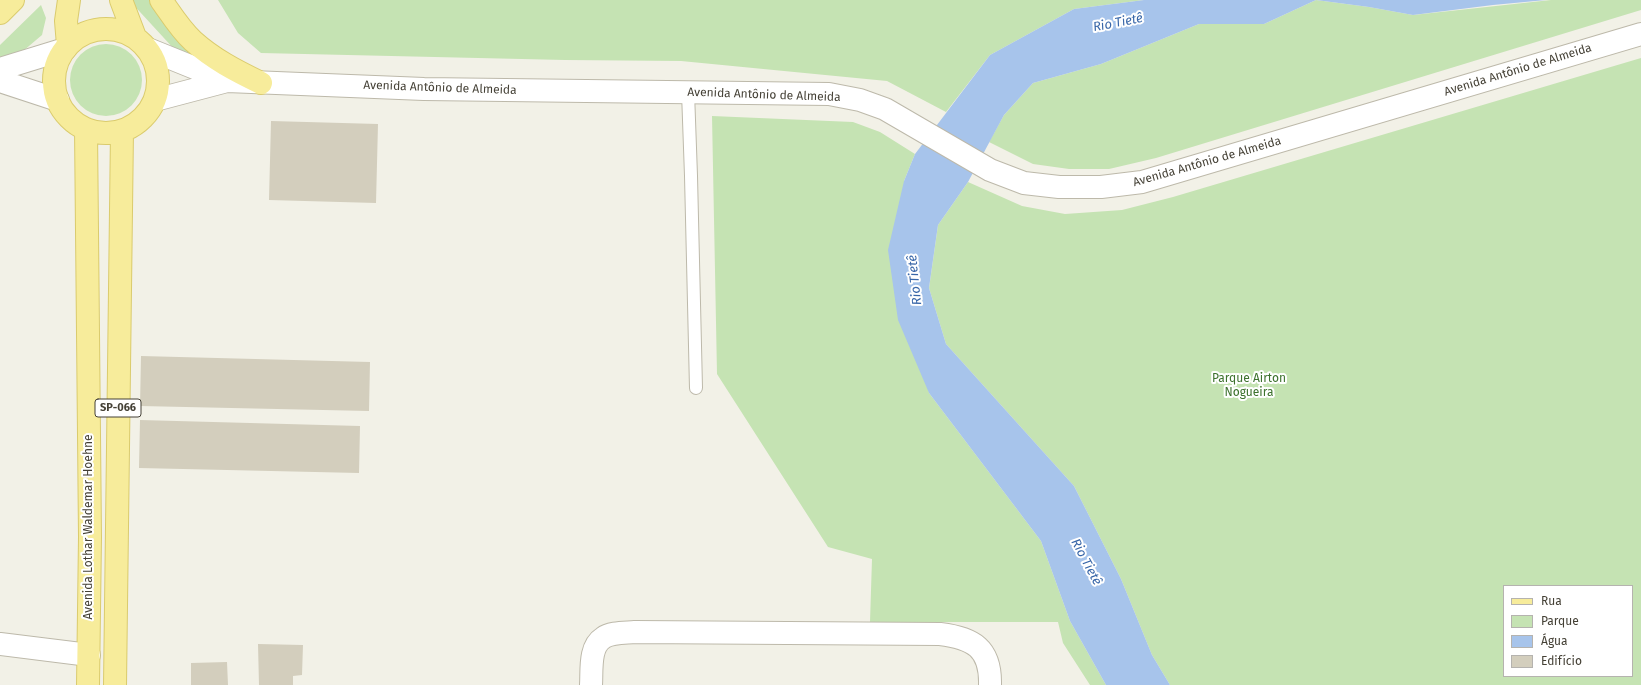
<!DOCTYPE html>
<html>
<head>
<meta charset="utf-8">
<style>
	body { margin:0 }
	#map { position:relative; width:1641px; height:685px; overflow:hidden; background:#f2f1e7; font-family:"Fira Sans",sans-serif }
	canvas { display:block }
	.legend { position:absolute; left:1503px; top:585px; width:130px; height:92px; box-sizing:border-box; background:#fff; border:1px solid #b5b3af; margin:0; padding:5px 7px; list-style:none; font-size:12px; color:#454136 }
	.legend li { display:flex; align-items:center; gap:8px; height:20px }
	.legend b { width:20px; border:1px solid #b5b3af }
</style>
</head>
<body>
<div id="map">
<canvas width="1641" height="685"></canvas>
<ul class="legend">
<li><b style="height:5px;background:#f7ec9b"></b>Rua</li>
<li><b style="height:11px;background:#c5e3b3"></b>Parque</li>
<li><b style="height:11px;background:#a7c4eb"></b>Água</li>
<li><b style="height:11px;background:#d3cebd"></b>Edifício</li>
</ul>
</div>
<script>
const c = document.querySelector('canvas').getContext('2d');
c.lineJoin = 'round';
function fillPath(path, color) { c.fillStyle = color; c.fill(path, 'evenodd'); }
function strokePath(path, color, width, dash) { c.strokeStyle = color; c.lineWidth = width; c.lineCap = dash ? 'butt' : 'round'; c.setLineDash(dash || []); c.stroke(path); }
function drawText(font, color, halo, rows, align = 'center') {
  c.font = font + ' "Fira Sans",sans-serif'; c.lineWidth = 4; c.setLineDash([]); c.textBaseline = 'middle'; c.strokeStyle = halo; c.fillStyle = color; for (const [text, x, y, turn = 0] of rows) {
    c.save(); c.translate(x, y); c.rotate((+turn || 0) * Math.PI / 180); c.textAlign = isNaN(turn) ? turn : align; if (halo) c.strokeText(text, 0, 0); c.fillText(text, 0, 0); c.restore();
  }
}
fillPath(new Path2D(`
	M129 0H152L198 66 186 62Z
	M218 0H1144L1074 9 990 55 946 112 887 81 681 61 565 60 261 53 238 33Z
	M1316 0 1369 7 1413 15 1551 0H1641V10L1156 158 1109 169H1069L1033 164 989 142 1004 115 1033 83 1101 64 1199 24H1264Z
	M41 5 46 18 42 35 16 57 0 60V45Z
	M70 80a36 36 0 1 1 72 0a36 36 0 1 1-72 0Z
	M1641 58V685H1170L1152 655 1121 579 1074 486 946 344 929 288 938 225 968 182 1022 206 1065 214 1122 210 1173 197ZM1504 586H1632V676H1504Z
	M712 116 853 122 880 132 915 154 904 181 929 393 1041 541 1070 621 1106 685H1090L1063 643 1058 622H870L872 559 828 547 717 374Z`), '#c5e3b3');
fillPath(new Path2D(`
	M1144 0H1546L1493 5 1413 15 1369 7 1316 0 1264 24H1199L1101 64 1033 83 1004 115 968 182 938 225 929 288 946 344 1074 486 1121 579 1152 655 1170 685H1106L1070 621 1041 541 929 393 898 320 888 250 904 181 915 154 990 55 1074 9Z`), '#a7c4eb');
fillPath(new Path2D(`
	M271 121 378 124 376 203 269 200Z
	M141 356 370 362 369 411 140 406Z
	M140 420 360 426 359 473 139 468Z
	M258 644 303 645 302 675 293 676V685H259Z
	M227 662 228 685H191V663Z`), '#d3cebd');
const lane = new Path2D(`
	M688 92 691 176 696 388`);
const street = new Path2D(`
	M148 49 227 81 424 89 829 94 860 100 885 109 990 170 1024 183 1059 187H1101L1142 182 1641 34
	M0 69 65 49
	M0 81 58 100
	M155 100 227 81
	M0 644 89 655
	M591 685C592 670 589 647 603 638 611 632 626 633 635 632L940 634C973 638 991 648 990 685`);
const primary = new Path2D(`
	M121 0 135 37
	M161 0C171 14 180 29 193 41 213 59 236 71 261 83
	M0 13 13 0
	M54 81a52 52 0 1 1 104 0a52 52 0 1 1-104 0Z
	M68 45 66 21 69 0
	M86 129 90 537 88 685
	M115 685 122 131`);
strokePath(lane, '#bdb9aa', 14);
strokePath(street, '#bdb9aa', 24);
strokePath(primary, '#dacb6d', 24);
strokePath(lane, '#fff', 12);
strokePath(street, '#fff', 22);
strokePath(primary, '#f7ec9b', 22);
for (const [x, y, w] of [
	[118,408,46]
]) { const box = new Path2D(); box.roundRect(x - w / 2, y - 9, w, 18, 3); c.fillStyle = '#fff'; c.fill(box); strokePath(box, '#454136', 1); }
drawText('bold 11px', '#454136', null, [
	["SP-066",118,408]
]);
drawText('12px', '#454136', '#fff', [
	["Avenida Antônio de Almeida",1518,70,-17],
	["Avenida Antônio de Almeida",440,88,2],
	["Avenida Antônio de Almeida",764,95,2],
	["Avenida Antônio de Almeida",1207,162,-16],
	["Avenida Lothar Waldemar Hoehne",89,527,-90]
]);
drawText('12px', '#3d722e', '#fff', [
	["Parque Airton",1249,379],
	["Nogueira",1249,393]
]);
drawText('italic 13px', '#3866a8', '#fff', [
	["Rio Tietê",1118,23,-11],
	["Rio Tietê",915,280,-96],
	["Rio Tietê",1086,562,62]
]);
</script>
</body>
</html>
